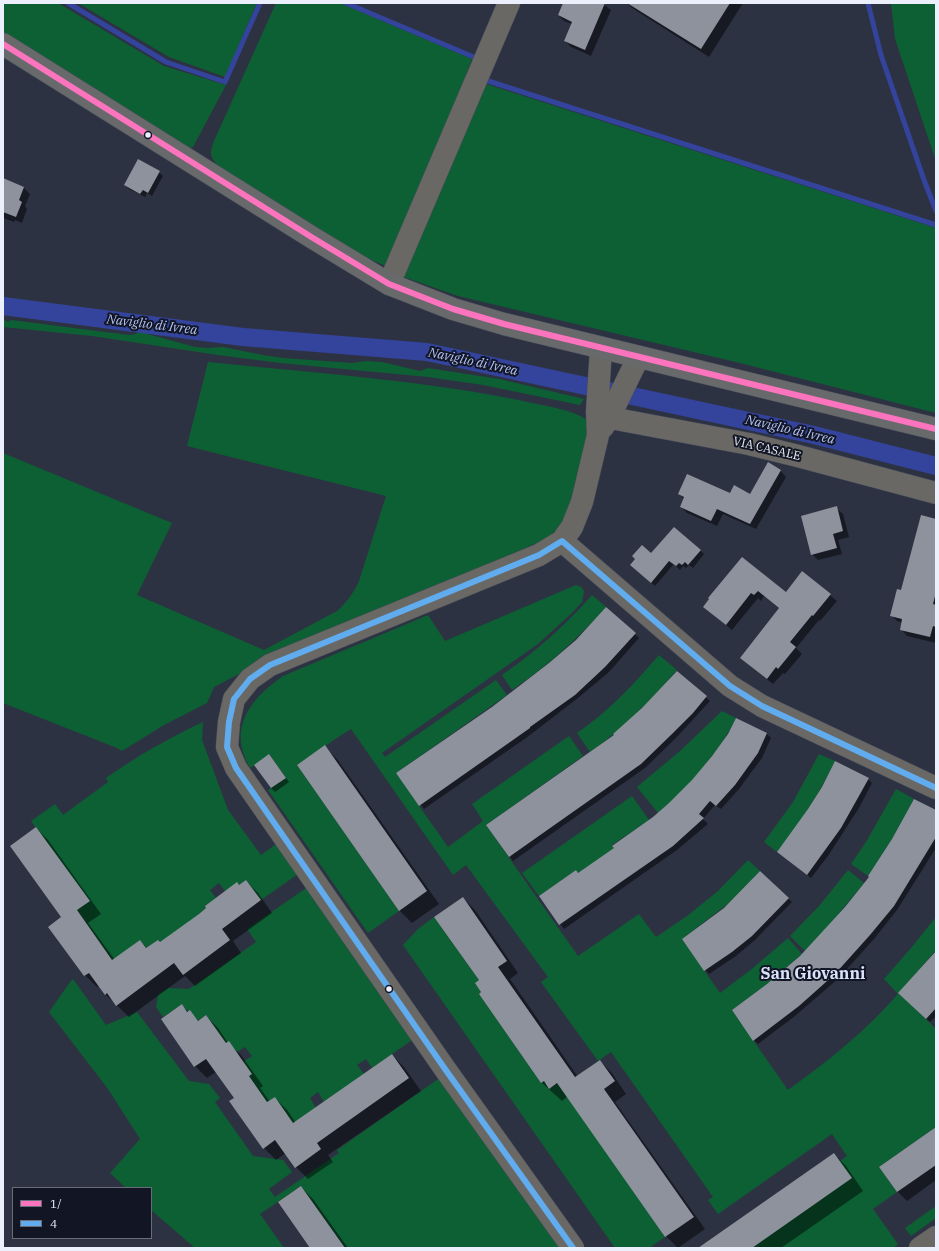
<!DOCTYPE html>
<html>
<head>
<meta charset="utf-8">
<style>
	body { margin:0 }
	#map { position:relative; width:939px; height:1251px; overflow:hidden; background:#2d3243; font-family:"IBM Plex Serif",serif }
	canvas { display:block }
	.frame { position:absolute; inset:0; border:4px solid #ebf0fc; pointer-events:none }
	.legend { position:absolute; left:12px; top:1187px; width:140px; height:52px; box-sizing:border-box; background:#121624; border:1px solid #696d7a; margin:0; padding:5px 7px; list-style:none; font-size:12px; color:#ebf0fc }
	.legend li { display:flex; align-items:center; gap:8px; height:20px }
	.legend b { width:20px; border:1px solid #696d7a }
</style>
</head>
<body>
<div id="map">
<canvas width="939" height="1251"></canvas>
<div class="frame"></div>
<ul class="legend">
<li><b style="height:5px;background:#fc73be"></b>1/</li>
<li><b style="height:5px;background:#60acee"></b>4</li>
</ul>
</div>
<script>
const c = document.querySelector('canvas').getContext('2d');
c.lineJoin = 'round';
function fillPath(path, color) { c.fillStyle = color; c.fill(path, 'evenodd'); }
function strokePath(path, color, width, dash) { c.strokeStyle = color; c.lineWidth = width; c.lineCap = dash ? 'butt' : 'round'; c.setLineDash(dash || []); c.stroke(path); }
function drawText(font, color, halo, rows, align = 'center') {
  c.font = font + ' "IBM Plex Serif",serif'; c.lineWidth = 4; c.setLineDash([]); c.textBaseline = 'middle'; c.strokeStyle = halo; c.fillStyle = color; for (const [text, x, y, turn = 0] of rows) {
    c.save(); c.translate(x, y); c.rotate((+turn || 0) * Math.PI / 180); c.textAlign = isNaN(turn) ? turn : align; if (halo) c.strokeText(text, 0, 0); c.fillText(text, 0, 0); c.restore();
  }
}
fillPath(new Path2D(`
	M3 3H58L164 66 226 85 193 147 185 149 74 80 3 33Z
	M78 3H257L225 77 169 57Z
	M276 3H340L472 59 465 77 471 79 386 266C327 243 270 200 217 165 209 154 210 153 214 141Z
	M891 3H936V161L895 39Z
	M483 83 936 228V413L740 363 458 296 404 277Z
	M3 319 8 322 11 320 129 335 135 334 140 332 195 347 208 348 223 347 263 355 283 358 352 363 366 361 382 362 420 371 428 368 499 379 584 399 580 405 483 385 428 377 280 363 218 355 92 336 3 327Z
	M208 362C315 373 423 380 528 402 544 406 576 410 588 421L590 428 572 506 560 527 544 540 262 662 214 687 207 703 164 725 122 751 117 748 3 703V453L172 523 137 595 264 650 337 611C347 602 353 594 359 581L386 496 187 446Z
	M576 585 581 587 584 591 582 602 572 613 538 644 382 753 385 757 496 680 507 695 396 773 448 847 483 821 472 804 569 736 583 756 486 825 578 956 639 914 656 937 687 916 718 891 748 860 760 871 730 902 682 939 720 993 753 968 788 938 802 954 767 984 732 1010 788 1090C828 1061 866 1031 898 994L884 979 911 948 936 917V950L899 993 936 1029V1127L879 1167 897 1192 873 1209 898 1244 893 1248H752L840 1161 847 1156 832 1134 718 1214 708 1200 713 1197 611 1052 598 1061 541 982 548 977 466 865 453 875 351 729C333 740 315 753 297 765L399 911 368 933 268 790 286 778 270 755 250 768C227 728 250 699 283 676L428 615 445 641Z
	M592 595 606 607C578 639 547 666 512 690L502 675C535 652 565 626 592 595Z
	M659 655 677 670C650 701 623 729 590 752L577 733C608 712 634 684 659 655Z
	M722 711 736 718C718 754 689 787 658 813L637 787 680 751Z
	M203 722 202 740 228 810 261 855 279 842 301 872 261 900 246 880 239 885 225 891 219 883 210 890 216 898 205 906 206 908 199 914 205 923 160 942 158 940 146 948 140 940 131 947 120 971 77 910 89 901 31 821 55 804 63 815 108 782 106 778C137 756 169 738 203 722Z
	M819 754 835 761C819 794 800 824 777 852L764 842 793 802Z
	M896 789 914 799 892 839 868 876 851 864 866 842Z
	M632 796 649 820 612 845 614 849 578 873 576 870 539 896 522 873Z
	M848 870 864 883 825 930 805 951 790 936 819 906Z
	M312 884 418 1036 372 1068 366 1059 357 1065 364 1074 324 1102 318 1092 310 1098 316 1108 284 1134 275 1097 266 1103 250 1086 254 1083 249 1076 243 1062 252 1056 245 1047 237 1052 226 1043 221 1036 212 1042 213 1025 206 1015 197 1021 190 1010 187 1012 182 1004 163 1017 156 1007 158 995 168 988 189 989 256 942 247 929Z
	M434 917 479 980 481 992 479 994 541 1083 544 1081 549 1089 558 1083 665 1237 649 1248H615L403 945 418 929Z
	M73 979 106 1025 137 1012 189 1081 209 1084 220 1098 215 1102 253 1156 283 1160 292 1172 269 1189 275 1197 339 1153 337 1150 441 1077 561 1248H345L301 1186 260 1214 284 1248H195L151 1210V1188H126L110 1173 140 1139 108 1089 49 1012 70 982Z
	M936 1206V1218L911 1236 905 1228Z`), '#0d6033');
fillPath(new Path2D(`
	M566 3H602L611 10 591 56 571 47 565 41 572 24 564 21 558 15Z
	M627 3H743L709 57 632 8Z
	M159 172 163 176 152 196 147 193 145 197 129 189 125 185Z
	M3 180 24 188 30 194 25 206 27 209 22 223 15 220 14 222 3 218Z
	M780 470 786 477 756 529 723 514 717 526 687 513 681 507 684 499 679 494 751 495Z
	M836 508 843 514 849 537 838 540 842 554 818 560 812 554Z
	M936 520V643L907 636 901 629 902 623 897 621 891 615Z
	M700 550 704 554 693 568 689 565 686 568 683 566 680 570 674 564 655 586 635 569 651 554Z
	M742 558 786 593 830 595 837 601 820 621 819 620 796 648 802 654 785 674 783 673 773 684 748 664 780 609 764 596 761 601 758 598 732 630 705 607Z
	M606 608 639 638 609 672 578 698 526 738 424 809 398 774 492 708 549 664 577 641Z
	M677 672 710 701 676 738 645 768 513 861 510 857 643 708Z
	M737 719 767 734 771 738 762 758 739 789 721 809 715 805 703 819 708 824 677 850 564 929 540 897 579 874 615 849 670 804 692 781 729 734Z
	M325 747 337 759 439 904 412 923 400 911 298 766Z
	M269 756 289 782 275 792 271 788Z
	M868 779 872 783 859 808 828 856 811 878 778 852Z
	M936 811V848L897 910 874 939 839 978 795 1016 758 1044 754 1040 768 984 801 956 846 908 870 877 893 840Z
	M36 828 48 840 101 914 88 923 115 960 140 941 148 949 160 943 246 881 258 893 272 913 233 941 241 953 195 986 185 976 129 1017 105 994 99 986 97 987 85 975 63 918Z
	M760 872 792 902 755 940 736 956 709 974 683 939 725 909Z
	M463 898 475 910 518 973 510 979 578 1077 600 1061 612 1073 626 1094 615 1102 705 1229 678 1248 666 1236 568 1096 562 1101 542 1083 480 994 483 992Z
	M936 951V1016L930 1022 900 993Z
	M182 1006 199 1021 206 1016 218 1028 228 1043 241 1055 263 1086 260 1088 270 1102 275 1098 287 1110 296 1123 392 1055 404 1067 421 1091 328 1155 333 1162 308 1179 296 1167 286 1153 276 1160 264 1148 235 1098 216 1072 207 1078 195 1066Z
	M936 1128V1180L907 1201 898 1192 880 1167Z
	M834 1154 846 1166 863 1191 781 1248H699Z
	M301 1187 313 1199 348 1248H311Z`), '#0007');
strokePath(new Path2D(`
	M68 3 166 62 225 82 260 3
	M346 3 476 58 475 62
	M868 3 881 55 924 180 936 211
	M482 79 936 225`), '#34449d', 5);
strokePath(new Path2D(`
	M3 306 243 337 427 352 814 435 936 466`), '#34449d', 18);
fillPath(new Path2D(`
	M563 3H605L585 50 564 41 572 22 558 15Z
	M627 3H730L701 49Z
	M138 159 160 171 148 193 143 190 140 194 124 185Z
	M3 178 24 187 19 200 22 202 16 217 3 212Z
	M768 462 781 470 750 524 717 509 711 521 680 507 684 497 678 494 687 474 730 493 734 485 750 494Z
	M837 506 843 531 833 534 837 548 811 555 801 516Z
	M921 515 936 519V592L933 604 936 605V627L933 626 930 637 900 630 902 619 890 616 897 589 901 590Z
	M674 527 701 550 688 565 685 562 682 565 679 563 676 566 669 561 651 583 630 565 635 559 632 556 642 545 651 553Z
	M742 557 786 592 802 571 831 594 813 616 812 615 790 642 796 647 778 669 776 667 767 679 740 658 779 608 758 591 754 595 751 593 726 625 703 607 709 599 708 598Z
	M606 607 636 633 605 667 575 695 530 727V728L419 806 396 773 492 707 549 663 576 640Z
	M677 671 707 696 693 713 672 734 641 764 509 857 486 825 614 735 613 734 642 708Z
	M736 718 767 733 758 753 735 785 716 806 710 801 699 814 704 818 673 846 559 925 539 896 576 870 578 873 614 848 612 846 653 817 669 803 692 780 712 756 728 734Z
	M325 745 427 891 399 911 297 765Z
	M269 754 286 778 271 788 254 765Z
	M835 761 869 778 841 828 807 875 777 852 808 809 822 787Z
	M914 799 936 810V837L894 906 870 935 835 974 799 1006 753 1041 732 1010 767 984 800 956 845 907 869 877 868 876 892 839Z
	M36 827 90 901 77 910 112 960 140 940 146 948 158 940 160 942 199 914 206 908 205 906 237 882 239 885 246 880 261 900 222 929 230 940 183 975 174 963 116 1006 107 993 105 995 89 973 84 976 48 927 61 917 10 846Z
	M760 871 789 898 752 936 732 952 704 971 682 939 724 908Z
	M463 897 507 961 498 967 575 1077 600 1060 615 1081 604 1089 694 1217 665 1237 557 1083 549 1089 544 1081 541 1083 479 994 481 992 475 983 479 980 434 917Z
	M936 951V1008L926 1019 898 993Z
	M182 1004 187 1012 190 1010 198 1021 206 1015 226 1043 229 1041 240 1057 252 1074 249 1076 267 1102 275 1097 293 1123 392 1054 409 1078 317 1143 321 1149 295 1168 275 1140 263 1149 229 1101 234 1098 206 1059 194 1067 161 1019Z
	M936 1127V1165L897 1192 879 1167Z
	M834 1153 852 1178 752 1248H698Z
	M301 1186 345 1248H310L278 1202Z`), '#8e929d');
const minor = new Path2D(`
	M389 284 509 3
	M597 412 611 415 616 419 749 444 798 456 936 493
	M603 427C617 405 626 380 639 357
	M562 541 730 686 762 706 936 788
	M573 1248 445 1069 236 768 227 747 229 722 234 699 250 679 270 665 539 555 562 541 572 527 582 502 598 435 597 412 601 348
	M920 1248 936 1237`);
const major = new Path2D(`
	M3 44 313 238 389 284 453 309 504 324 936 429`);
strokePath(minor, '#494d5b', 23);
strokePath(major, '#494d5b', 23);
strokePath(minor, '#696865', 22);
strokePath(major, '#68696a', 22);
strokePath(new Path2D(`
	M3 44 313 238 389 284 453 309 504 324 936 429`), '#fc73be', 6);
strokePath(new Path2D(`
	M573 1248 445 1069 236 768 227 747 229 722 234 699 250 679 270 665 539 555 562 541 730 686 762 706 936 788`), '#60acee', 6);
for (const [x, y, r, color] of [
	[148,135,3.5,"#ebf0fc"],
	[389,989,3.5,"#ebf0fc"]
]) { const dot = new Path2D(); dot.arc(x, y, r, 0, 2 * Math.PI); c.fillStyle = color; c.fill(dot); strokePath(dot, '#121624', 1.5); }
drawText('12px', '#ebf0fc', '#121624', [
	["VIA CASALE",767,449,13]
]);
drawText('italic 13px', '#b3c3f6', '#121624', [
	["Naviglio di Ivrea",152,325,7],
	["Naviglio di Ivrea",473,362,12],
	["Naviglio di Ivrea",790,430,13]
]);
drawText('bold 16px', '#dae3fb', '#121624', [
	["San Giovanni",813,974]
]);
</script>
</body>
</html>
